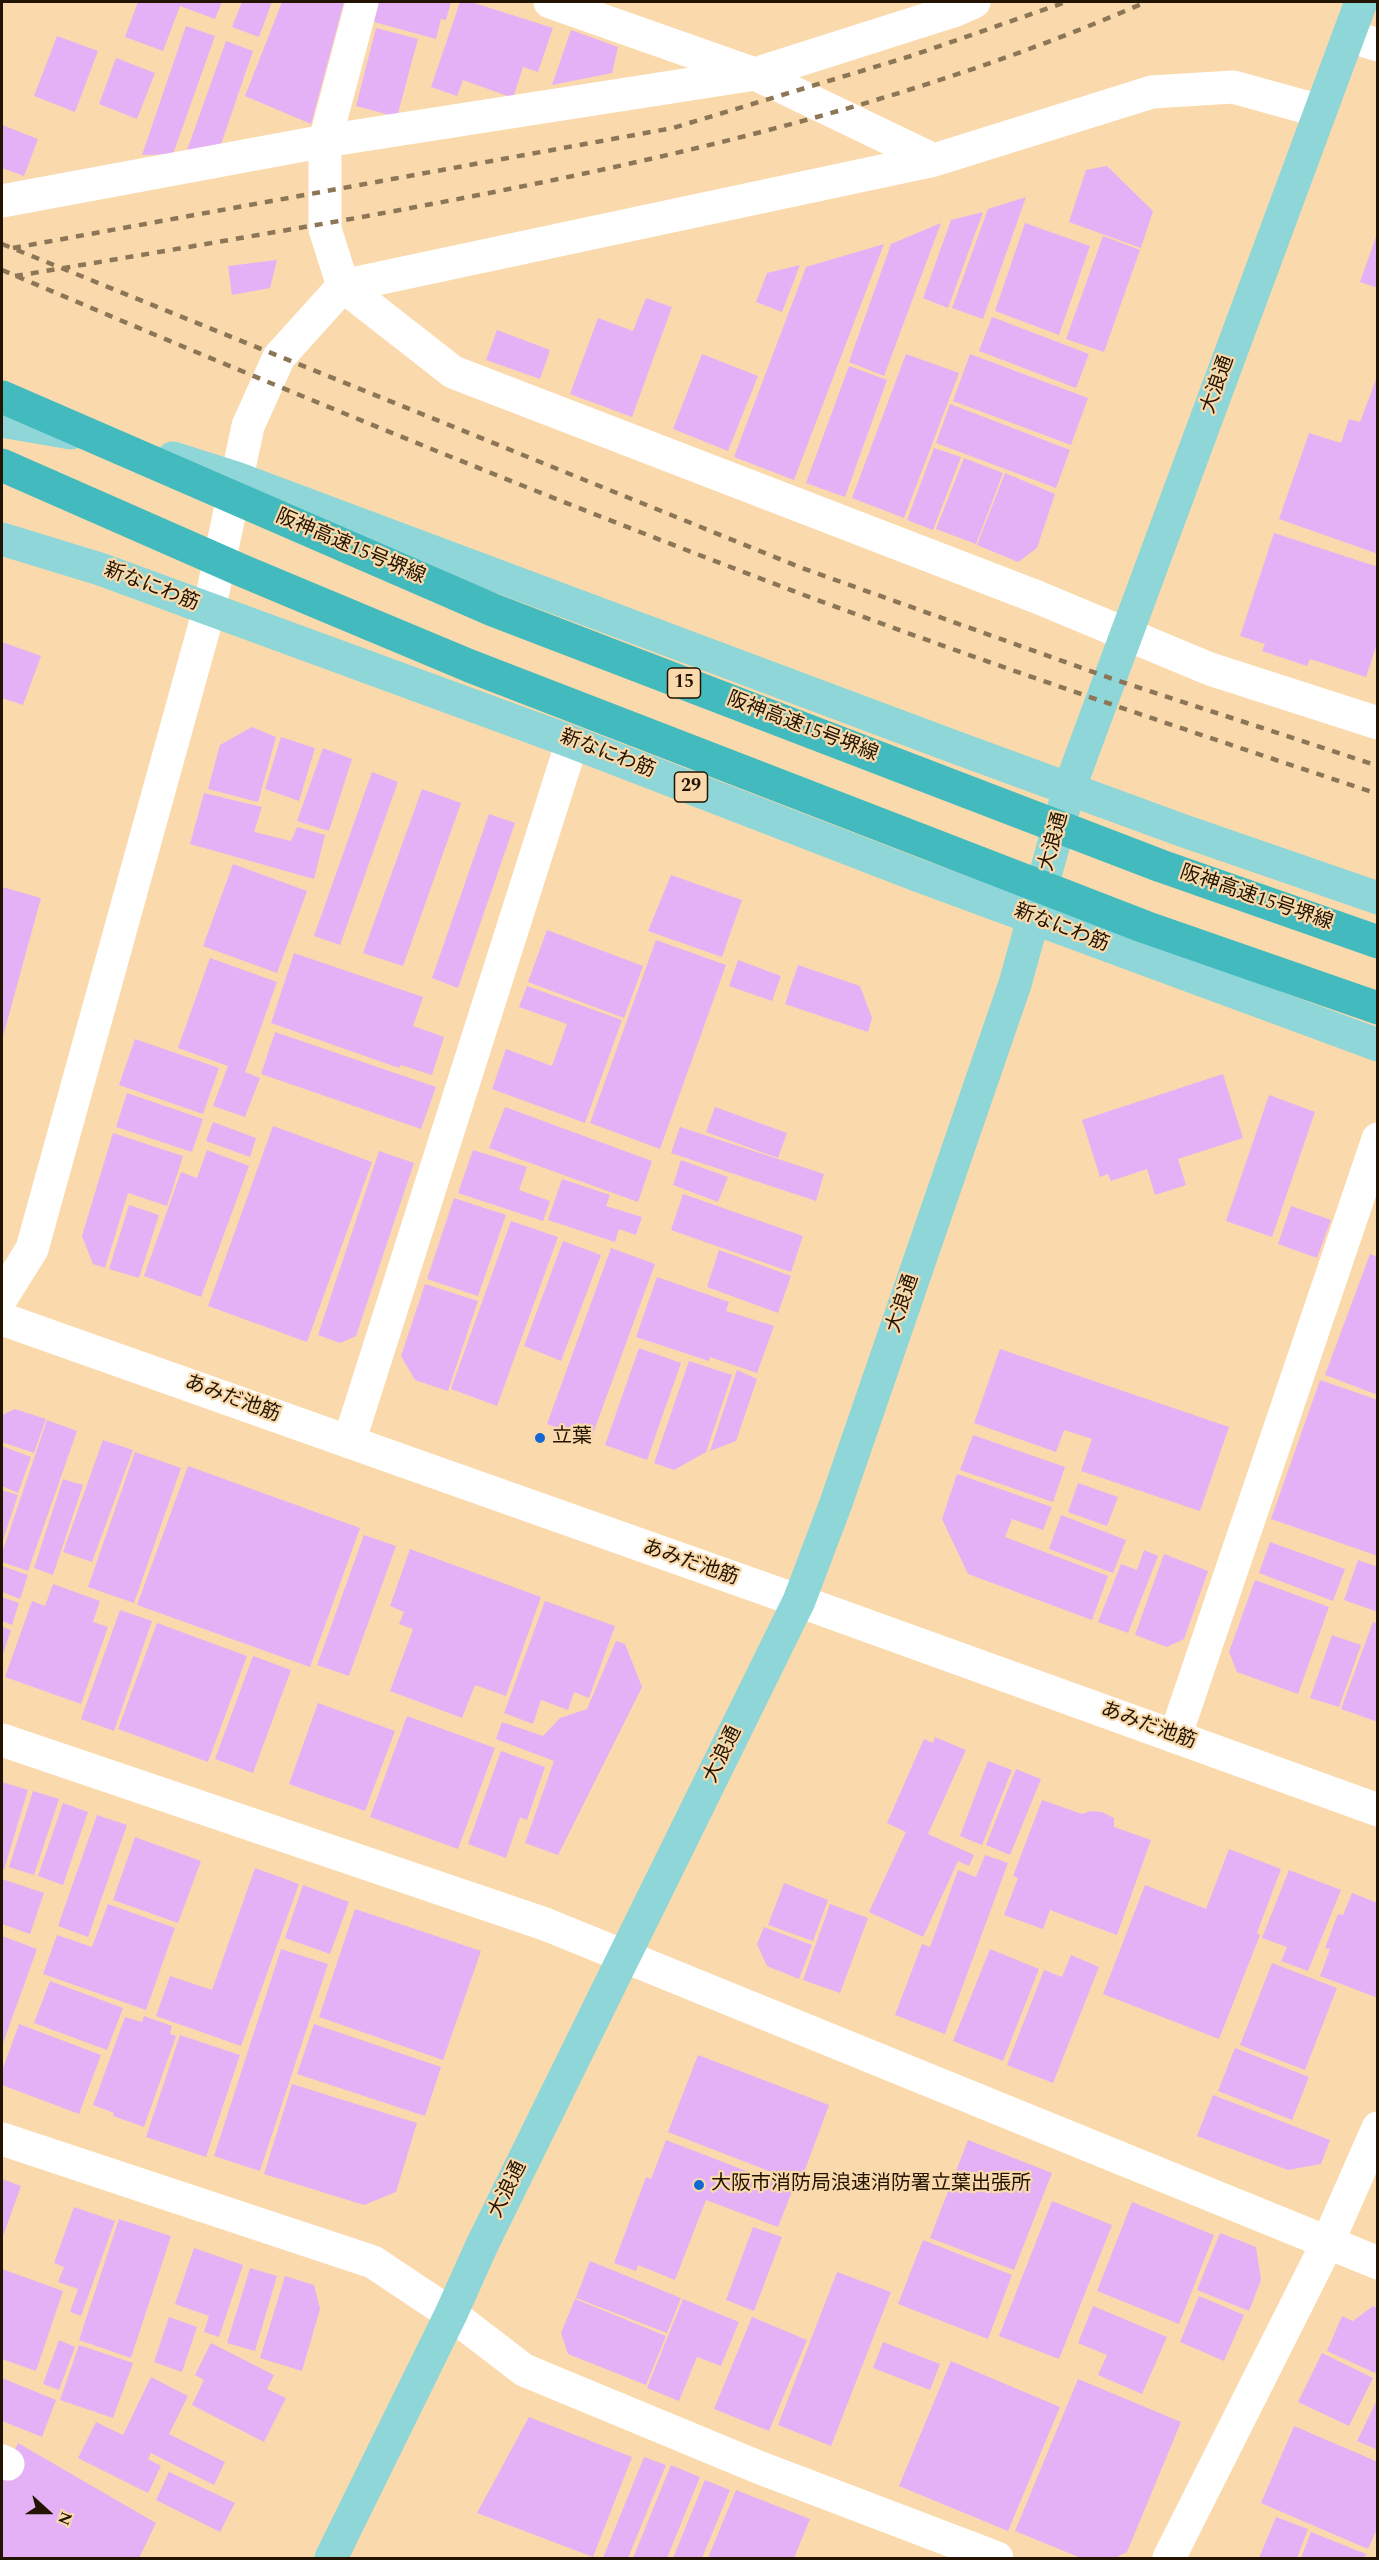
<!DOCTYPE html>
<html>
<head>
<meta charset="utf-8">
<style>
	body { margin:0 }
	#map { position:relative; width:1379px; height:2560px; overflow:hidden; background:#fadaac; font-family:Spectral,serif }
	canvas { display:block }
	.frame { position:absolute; inset:0; border:3px solid #221400; pointer-events:none }
	.north { position:absolute; left:18px; top:2482px; width:60px; height:60px; -webkit-text-stroke:4px #fadaac; paint-order:stroke; rotate:111deg; font-size:16px; font-weight:700; line-height:24px; text-align:center; color:#221400 }
	.north::after { content:''; display:block; margin:auto; width:21px; height:27px; background:#221400; clip-path:polygon(50% 0,100% 100%,50% 72%,0 100%) }
</style>
</head>
<body>
<div id="map">
<canvas width="1379" height="2560"></canvas>
<div class="frame"></div>
<div class="north">N</div>
</div>
<script>
const c = document.querySelector('canvas').getContext('2d');
c.lineJoin = 'round';
function fillPath(path, color) { c.fillStyle = color; c.fill(path, 'evenodd'); }
function strokePath(path, color, width, dash) { c.strokeStyle = color; c.lineWidth = width; c.lineCap = dash ? 'butt' : 'round'; c.setLineDash(dash || []); c.stroke(path); }
function drawText(font, color, halo, rows, align = 'center') {
  c.font = font + ' Spectral,"Noto Sans JP",serif'; c.lineWidth = 4.5; c.setLineDash([]); c.textBaseline = 'middle'; c.strokeStyle = halo; c.fillStyle = color; for (const [text, x, y, turn = 0] of rows) {
    c.save(); c.translate(x, y); c.rotate((+turn || 0) * Math.PI / 180); c.textAlign = isNaN(turn) ? turn : align; if (halo) c.strokeText(text, 0, 0); c.fillText(text, 0, 0); c.restore();
  }
}
fillPath(new Path2D(`
	M138 2H222L215 19 180 6 163 51 125 37Z
	M242 2H272L259 37 232 27Z
	M282 2H344L311 124 245 96Z
	M379 2H451L446 20 441 19 436 39 374 22Z
	M460 2H471L553 28 538 72 523 67 513 98 463 80 457 96 431 87Z
	M186 26 215 36 173 154 142 155Z
	M376 28 418 39 397 117 356 106Z
	M571 30 618 47 612 73 552 85Z
	M57 36 98 51 75 112 34 96Z
	M226 41 253 51 219 150 186 153Z
	M116 58 155 73 137 119 99 104Z
	M2 125 38 139 24 176 2 168Z
	M1107 166 1153 211 1141 248 1069 222 1086 170Z
	M1026 197 983 319 952 308 988 209Z
	M983 212 948 308 923 298 951 220Z
	M941 223 884 376 849 362 891 244Z
	M1025 223 1090 246 1059 335 995 311Z
	M1377 234H1378V288L1360 282Z
	M1103 236 1140 250 1104 352 1066 339Z
	M884 244 794 480 734 457 806 267Z
	M277 260 270 288 232 295 228 266Z
	M800 265 782 312 756 302 767 273Z
	M646 298 672 307 632 417 570 394 598 318 633 331Z
	M992 317 1089 354 1076 388 979 351Z
	M497 330 550 350 540 379 486 360Z
	M702 354 758 376 728 451 673 429Z
	M906 354 959 373 904 518 852 498Z
	M970 354 1088 398 1071 445 953 401Z
	M849 366 887 380 845 497 806 483Z
	M1378 374V554L1279 519 1309 433 1341 443 1349 419 1360 422Z
	M950 404 1070 450 1056 488 936 443Z
	M934 448 961 457 933 530 907 520Z
	M964 458 1003 473 976 544 936 529Z
	M1005 473 1055 494 1037 548 1018 562 977 545Z
	M1274 533 1378 567V641L1366 677 1310 659 1307 666 1262 651 1265 644 1240 636Z
	M2 642 41 656 23 705 2 698Z
	M252 727 276 737 258 802 208 789 220 745Z
	M281 737 315 748 299 801 265 789Z
	M323 748 352 759 329 831 297 821Z
	M372 772 398 782 340 945 314 936Z
	M422 789 461 803 403 966 363 953Z
	M204 793 262 807 254 832 291 841 297 827 325 835 314 879 190 844Z
	M489 814 515 823 458 988 432 978Z
	M233 864 307 891 277 973 203 946Z
	M671 875 742 900 722 957 648 931Z
	M2 887 41 898 2 1040Z
	M547 930 643 966 624 1018 528 982Z
	M656 940 726 965 660 1149 590 1123Z
	M294 953 423 997 413 1026 444 1037 432 1075 401 1065 399 1068 271 1023Z
	M210 958 277 982 245 1072 260 1078 245 1117 213 1106 228 1066 178 1048Z
	M738 960 781 976 772 1001 729 986Z
	M798 965 860 986 872 1018 868 1032 785 1004Z
	M527 986 622 1020 585 1123 492 1089 506 1049 552 1066 567 1024 519 1007Z
	M275 1032 436 1087 421 1129 261 1074Z
	M135 1039 219 1068 203 1114 119 1085Z
	M1223 1074 1243 1138 1178 1159 1186 1185 1155 1195 1147 1169 1111 1181 1108 1174 1100 1177 1082 1120Z
	M127 1093 203 1119 192 1152 116 1127Z
	M1269 1095 1315 1112 1272 1237 1226 1221Z
	M505 1107 652 1161 638 1202 489 1148Z
	M715 1107 787 1133 778 1158 706 1132Z
	M213 1122 256 1138 250 1157 206 1141Z
	M273 1126 372 1162 307 1342 208 1306Z
	M680 1127 824 1174 816 1201 671 1153Z
	M113 1133 183 1156 167 1206 128 1193 105 1268 93 1264 82 1236Z
	M207 1150 249 1166 201 1297 144 1276 181 1172 197 1178Z
	M473 1150 527 1167 519 1190 550 1201 543 1221 458 1193Z
	M379 1151 414 1163 356 1336 340 1343 318 1335Z
	M681 1160 728 1177 718 1202 673 1185Z
	M562 1179 610 1195 606 1206 642 1217 636 1235 619 1229 615 1242 548 1220Z
	M683 1194 803 1236 791 1272 671 1230Z
	M454 1198 506 1215 478 1296 427 1279Z
	M129 1205 159 1215 139 1278 109 1269Z
	M1291 1206 1331 1220 1317 1258 1278 1244Z
	M511 1221 558 1237 497 1406 451 1389Z
	M563 1241 601 1255 561 1361 524 1346Z
	M611 1248 655 1264 591 1439 547 1424Z
	M719 1250 791 1276 778 1313 707 1287Z
	M1370 1254 1378 1257V1395L1325 1375Z
	M657 1277 729 1302 726 1311 774 1326 757 1373 710 1357 709 1361 636 1337Z
	M425 1284 478 1301 448 1391 415 1380 401 1356Z
	M639 1348 681 1363 647 1460 605 1445Z
	M1000 1349 1229 1427 1200 1511 1081 1471 1092 1439 1064 1430 1056 1452 974 1423Z
	M689 1361 732 1375 706 1452 674 1470 654 1463Z
	M737 1370 757 1379 736 1441 710 1451Z
	M1320 1380 1378 1400V1556L1271 1519Z
	M15 1409 46 1419 34 1453 2 1442V1415Z
	M47 1420 77 1431 28 1571 2 1562V1553Z
	M973 1435 1065 1467 1053 1502 960 1470Z
	M103 1440 133 1450 92 1562 63 1552Z
	M2 1446 31 1457 18 1493 2 1486Z
	M135 1452 181 1468 134 1603 88 1587Z
	M188 1466 360 1528 310 1667 137 1605Z
	M957 1474 1052 1507 1043 1530 1012 1519 1005 1537 1108 1576 1092 1620 968 1574 942 1519Z
	M63 1479 83 1485 53 1575 34 1568Z
	M1078 1483 1118 1497 1107 1526 1068 1512Z
	M2 1490 18 1495 2 1543Z
	M1061 1515 1126 1540 1113 1573 1049 1549Z
	M364 1535 396 1546 349 1676 317 1665Z
	M1270 1542 1345 1569 1333 1601 1259 1573Z
	M410 1549 541 1597 506 1696 475 1685 462 1718 390 1691 413 1629 399 1624 404 1612 390 1606Z
	M1144 1550 1158 1556 1128 1633 1098 1622 1121 1564 1137 1570Z
	M1164 1554 1208 1571 1184 1639 1167 1647 1135 1635Z
	M1358 1560 1378 1567V1612L1344 1600Z
	M2 1566 28 1575 20 1599 2 1592Z
	M1255 1580 1329 1607 1298 1694 1237 1672 1229 1652Z
	M53 1584 100 1601 93 1622 108 1627 81 1704 5 1677 32 1601 45 1606Z
	M2 1597 19 1603 12 1625 2 1621Z
	M545 1601 615 1626 589 1698 574 1692 568 1710 541 1700 533 1724 504 1713Z
	M120 1610 152 1621 114 1731 81 1719Z
	M1373 1622 1378 1624V1722L1341 1709Z
	M157 1623 247 1656 208 1762 118 1729Z
	M2 1627 11 1630 2 1657Z
	M1332 1635 1361 1645 1339 1707 1310 1698Z
	M616 1641 625 1644 642 1687 558 1855 525 1843 554 1761 496 1739 502 1722 543 1736 560 1718 587 1709Z
	M253 1656 291 1670 253 1773 215 1759Z
	M318 1703 395 1731 365 1811 289 1784Z
	M407 1716 495 1748 458 1849 370 1817Z
	M935 1737 966 1750 928 1834 974 1855 969 1866 958 1861 923 1937 869 1912 906 1832 887 1823 924 1739 933 1743Z
	M501 1751 545 1767 527 1820 520 1817 506 1858 468 1844Z
	M988 1761 1012 1770 982 1845 960 1836Z
	M1016 1769 1041 1779 1010 1855 986 1845Z
	M2 1782 28 1790 4 1870 2 1869Z
	M33 1791 59 1799 34 1875 9 1867Z
	M1042 1800 1082 1814 1090 1811 1102 1812 1114 1818V1827L1151 1840 1117 1935 1050 1910 1043 1929 1004 1915 1018 1878 1013 1876Z
	M63 1803 88 1812 63 1885 38 1876Z
	M97 1815 127 1825 88 1937 58 1926Z
	M135 1837 201 1861 178 1923 113 1900Z
	M1229 1849 1281 1869 1257 1933 1260 1935 1219 2039 1103 1994 1145 1885 1206 1909Z
	M985 1855 1008 1863 945 2034 895 2015 922 1944 930 1947 958 1870 976 1877Z
	M255 1868 299 1884 241 2046 156 2016 170 1976 212 1990Z
	M1289 1870 1341 1890 1308 1971 1281 1961 1287 1947 1262 1938Z
	M2 1879 44 1893 30 1934 2 1924Z
	M784 1883 828 1900 813 1941 768 1925Z
	M303 1885 349 1902 330 1954 285 1938Z
	M1352 1893 1378 1903V1998L1320 1976 1330 1949 1325 1948 1338 1914 1343 1915Z
	M108 1904 175 1928 146 2010 43 1974 57 1935 92 1947Z
	M830 1904 868 1918 840 1993 803 1980Z
	M355 1909 481 1951 443 2060 319 2017Z
	M764 1927 812 1945 799 1979 767 1966 757 1944Z
	M2 1936 37 1949 2 2046Z
	M281 1949 328 1964 260 2171 214 2156Z
	M990 1949 1039 1969 1003 2061 953 2041Z
	M1071 1955 1099 1967 1053 2083 1007 2065 1044 1970 1062 1977Z
	M1272 1963 1337 1988 1305 2070 1240 2045Z
	M50 1981 123 2008 107 2050 34 2023Z
	M144 2016 172 2026 170 2034 176 2036 144 2127 113 2116 114 2113 93 2105 125 2017 142 2022Z
	M19 2024 101 2055 79 2114 2 2085V2071Z
	M314 2024 441 2067 425 2116 297 2074Z
	M180 2035 240 2055 206 2157 146 2137Z
	M1235 2048 1309 2077 1292 2120 1218 2091Z
	M698 2055 829 2105 800 2183 668 2132Z
	M292 2084 417 2123 396 2192 364 2205 264 2174Z
	M1213 2095 1330 2140 1321 2164 1288 2170 1197 2136Z
	M666 2140 793 2189 778 2227 706 2200 675 2280 638 2265 636 2271 614 2263 646 2177 651 2179Z
	M968 2140 1052 2173 1014 2270 930 2238Z
	M2 2179 21 2186 2 2239Z
	M1052 2201 1112 2225 1059 2359 999 2336Z
	M1132 2202 1214 2235 1179 2324 1097 2291Z
	M74 2207 115 2221 81 2316 70 2312 78 2289 58 2282 64 2267 54 2263Z
	M119 2219 171 2236 131 2358 79 2340Z
	M753 2227 782 2237 754 2311 726 2300Z
	M1220 2233 1256 2247 1261 2280 1249 2311 1197 2290Z
	M923 2240 1012 2275 988 2339 898 2304Z
	M194 2248 243 2265 219 2337 204 2332 209 2316 175 2304Z
	M590 2261 681 2298 667 2333 576 2298Z
	M250 2268 277 2276 255 2351 227 2343Z
	M2 2269 63 2291 36 2371 2 2359Z
	M837 2272 891 2292 831 2446 778 2425Z
	M285 2276 314 2285 320 2309 302 2371 260 2358Z
	M1199 2296 1244 2315 1224 2361 1180 2342Z
	M575 2299 666 2336 646 2385 568 2354 561 2333Z
	M683 2299 739 2322 721 2366 697 2357 679 2401 647 2388Z
	M1093 2306 1167 2337 1142 2394 1098 2375 1107 2355 1078 2343Z
	M1373 2306 1378 2308V2367L1375 2373 1327 2351 1342 2316 1353 2321Z
	M169 2317 197 2327 182 2372 154 2362Z
	M752 2317 807 2340 769 2431 714 2409Z
	M59 2340 75 2347 59 2390 43 2384Z
	M883 2342 940 2364 930 2390 873 2368Z
	M211 2343 274 2375 267 2389 286 2398 264 2442 192 2405 204 2380 195 2375Z
	M79 2345 133 2363 113 2418 60 2400Z
	M1322 2353 1373 2378 1349 2426 1298 2402Z
	M951 2361 1060 2407 1008 2531 899 2486Z
	M151 2377 188 2396 169 2434 225 2462 214 2485 151 2453 148 2459 161 2466 148 2493 78 2458 96 2422 123 2435Z
	M2 2378 56 2400 42 2437 2 2421Z
	M1078 2379 1181 2422 1127 2552 1115 2558H1081L1015 2531Z
	M1378 2398V2450L1357 2441Z
	M529 2417 632 2457 593 2557 477 2513Z
	M1294 2426 1378 2462V2527L1368 2549 1261 2503Z
	M18 2443 156 2523 139 2558H2V2480Z
	M644 2457 666 2465 628 2558H603Z
	M671 2465 700 2477 667 2558H633Z
	M169 2472 235 2503 220 2532 156 2500Z
	M705 2480 730 2490 702 2558H673Z
	M736 2490 810 2519 794 2558H708Z
	M1276 2517 1308 2529 1297 2558H1259Z
	M1311 2532 1366 2554 1364 2558H1301Z`), '#e4b1f6');
strokePath(new Path2D(`
	M362 2 325 141V229L343 286 453 372 1037 597 1210 669 1378 723
	M550 2 755 74 934 160
	M1349 36 1378 45
	M2 201 325 141 755 74 956 10 974 2
	M2 1297 32 1249 209 610 248 426 279 357 343 286 934 160 1152 92 1233 87 1320 111
	M2 1319 799 1601 1378 1810
	M349 1442 572 742
	M1175 1737 1378 1139
	M2 1740 545 1924 1378 2263
	M2 2139 373 2262 451 2314 524 2370 758 2467 997 2558
	M2 2461 8 2464
	M1169 2558 1327 2244 1378 2128`), '#fff', 33);
strokePath(new Path2D(`
	M2 421 71 433
	M173 458 236 478 960 749 1184 831 1378 898
	M2 539 100 569 572 742 917 875 1378 1045
	M331 2558 451 2314 482 2245 799 1601 836 1503 1015 984 1069 789 1361 2`), '#8ed6d8', 33);
strokePath(new Path2D(`
	M2 397 493 610 1161 866 1378 942
	M2 465 243 571 470 666 1145 927 1378 1008`), '#43bbbe', 33);
strokePath(new Path2D(`
	M2 244 802 568 1110 678 1378 766
	M13 248 673 128 911 56 1066 2
	M2 270C267 383 534 493 804 595 994 666 1186 730 1378 794
	M15 276C125 258 235 239 345 220 617 171 892 113 1146 2`), '#8d7655', 4.5, [8, 8]);
for (const [x, y, r, color] of [
	[540,1438,6,"#1269d3"],
	[699,2185,6,"#1269d3"]
]) { const dot = new Path2D(); dot.arc(x, y, r, 0, 2 * Math.PI); c.fillStyle = color; c.fill(dot); strokePath(dot, '#fadaac', 2); }
for (const [x, y, w] of [
	[684,683,33],
	[691,787,33]
]) { const box = new Path2D(); box.roundRect(x - w / 2, y - 15, w, 30, 4.5); c.fillStyle = '#fadaac'; c.fill(box); strokePath(box, '#221400', 1.5); }
drawText('bold 18px', '#221400', null, [
	["15",684,683],
	["29",691,787]
]);
drawText('20px', '#221400', '#fadaac', [
	["大浪通",1219,385,-70],
	["阪神高速15号堺線",350,548,23],
	["新なにわ筋",151,588,21],
	["阪神高速15号堺線",802,728,21],
	["新なにわ筋",607,755,21],
	["大浪通",1055,842,-75],
	["阪神高速15号堺線",1256,899,19],
	["新なにわ筋",1061,929,21],
	["大浪通",904,1304,-71],
	["あみだ池筋",232,1400,20],
	["あみだ池筋",690,1564,19],
	["あみだ池筋",1148,1727,20],
	["大浪通",724,1755,-64],
	["大浪通",509,2190,-64]
]);
drawText('20px', '#221400', '#fadaac', [
	["立葉",552,1438],
	["大阪市消防局浪速消防署立葉出張所",711,2185]
], 'left');
</script>
</body>
</html>
